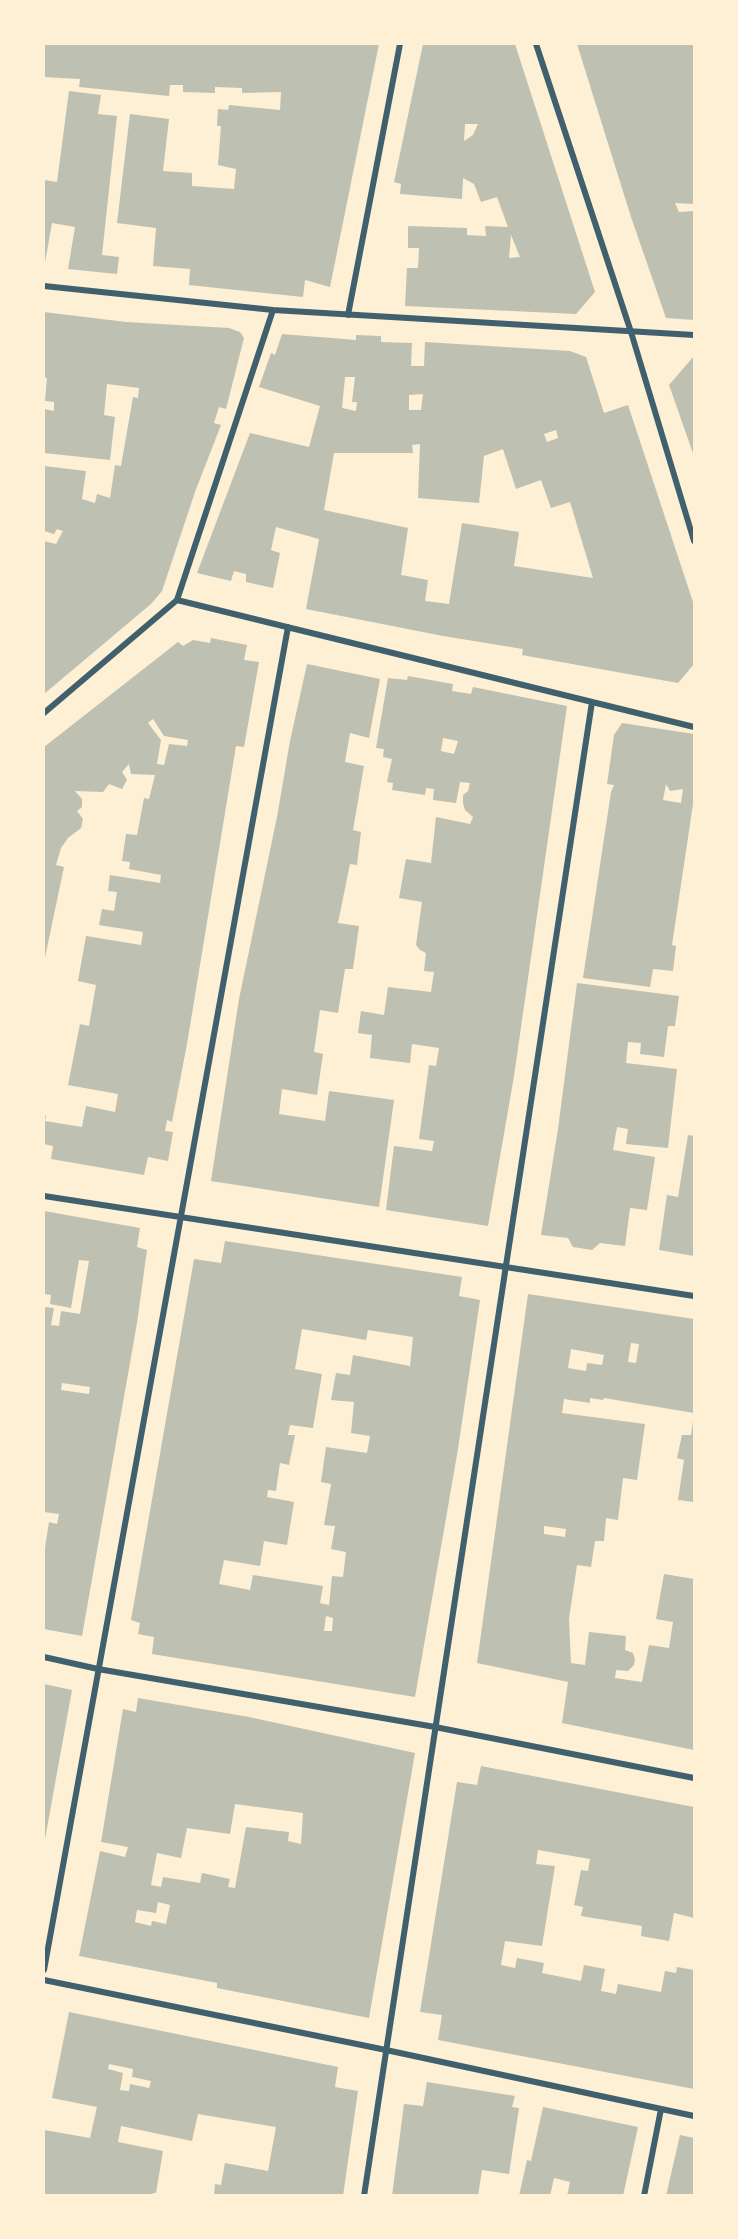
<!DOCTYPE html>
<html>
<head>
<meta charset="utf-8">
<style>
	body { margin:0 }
	#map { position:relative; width:738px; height:2239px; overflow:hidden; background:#fdf0d5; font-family:"Roboto Condensed",sans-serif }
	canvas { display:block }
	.frame { position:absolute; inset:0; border:45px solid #fdf0d5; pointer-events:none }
</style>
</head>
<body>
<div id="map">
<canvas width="738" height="2239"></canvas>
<div class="frame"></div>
</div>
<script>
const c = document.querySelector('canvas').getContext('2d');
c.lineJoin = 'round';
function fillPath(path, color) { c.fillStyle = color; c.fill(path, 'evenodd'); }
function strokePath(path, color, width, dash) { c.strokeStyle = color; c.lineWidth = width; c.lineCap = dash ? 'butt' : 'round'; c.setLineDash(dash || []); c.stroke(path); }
fillPath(new Path2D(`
	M44 44H379L330 287 305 280 303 297 189 285 190 269 153 266 156 228 117 223 130 114 169 119 163 171 192 173V186L234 189 236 169 218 165 221 126H217L218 109 228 110 229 105 280 110 281 92 242 93V88L215 87V93L183 92V85H170L169 96 79 87 80 79 44 77Z
	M423 44H515L595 292 576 314 405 306 407 268H418L419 248H408V226L467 228V235L486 236 485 226 508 227 497 197 481 202 474 184 463 178 462 199 400 194 401 184 394 182ZM465 124H478L473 135 464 141ZM511 235 520 257 509 258Z
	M577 44H687L694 45V204L675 203 679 212 694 211V320L666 318 631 217Z
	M69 91 101 95 98 114 117 116 102 255 119 257 117 274 68 269 75 227 52 223 44 268V180L57 182Z
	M44 312 126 322 229 328 240 332 244 338 226 409 219 407 214 423 221 425 195 492 162 591 151 604 44 694V541L56 544 63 531 57 529 54 534 44 531V466L86 471 82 499 95 503 97 494 110 498 115 465 121 466 133 397 138 398 139 388 107 384 104 415 115 417 110 460 44 453V409L54 411V402L45 401 47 378 44 377Z
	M282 334 356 340V335L381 336V342L412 343 411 366H424L425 342 570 351 586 357 604 413 628 405 694 605V664L678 683 522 655 523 649 443 636 306 609 319 539 276 527 271 550 280 553 273 588 246 582V574L234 571 231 581 197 573 250 433 309 447 320 406 259 387 271 353 275 355ZM345 377H355L352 402H357L356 411 342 408ZM423 394 421 410H409V395ZM556 430 558 438 547 442 544 434ZM420 444 418 498 479 503 484 456 503 449 516 489 541 480 551 508 570 502 593 578 514 566 519 532 462 523 449 604 425 601 428 580 401 575 408 528 324 510 334 453H413L412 445Z
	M694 356V456L669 385Z
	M211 638 247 645 244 660 259 662 244 747 236 746 187 1044 172 1122 167 1120 165 1131 173 1132 168 1161 148 1157 144 1175 51 1159 53 1146 44 1144V1115L46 1116 45 1121 82 1127 86 1106 115 1112 118 1094 68 1085 80 1024 89 1026 96 985 78 981 86 936 141 945 143 932 99 925 102 909 114 911 117 892 108 891 110 875 160 883 161 875 129 869 130 862 122 861 126 834 137 835 144 798 149 799 155 775 131 774 129 764 122 772 127 780 122 789 109 784 103 792 75 791 82 799V807L77 811 83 819 81 828 68 838 61 848 56 865 64 867 44 962V747L178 642 183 646 193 640 210 643ZM153 719 164 736 188 740 187 746 169 744 164 765 157 764 161 740 148 723Z
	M307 664 380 679 369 738 350 733 345 762 364 766 353 830 361 832 357 865 350 864 338 923 359 926 353 969H345L338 1013 320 1010 314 1052 323 1054 317 1095 282 1089 279 1114 325 1121 329 1091 394 1100 379 1207 211 1181 239 999 277 817 290 741Z
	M408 676 453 684 452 691 471 694 473 687 567 706 514 1076 488 1226 386 1210 394 1146 432 1151 434 1141 419 1139 429 1065 436 1066 439 1048 412 1044 410 1063 370 1058 372 1035 358 1033 361 1011 384 1015 388 987 431 992 434 972 424 971 426 953 420 950 416 945 422 902 399 898 406 859 431 863 436 817 470 824 473 817 465 810 463 803V795L468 791 470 783 460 782 456 803 433 800 434 789 426 788 425 795 392 790 393 783 387 782 392 759 383 757 384 749 376 748 388 678 407 680ZM443 738 458 741 454 754 441 751Z
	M622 723 694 734V805L693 804 672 945 676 946 673 971 653 969 650 987 583 978 611 792 614 785 607 784 614 735ZM666 784 670 791 683 789 681 803 663 800Z
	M577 983 679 996 675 1026H668L664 1057 640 1054 641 1043 628 1042 626 1063 677 1069 668 1148 626 1144 628 1129 617 1127 613 1150 655 1157 647 1210 630 1208 625 1246 600 1243 592 1250 573 1247 568 1238 541 1235 558 1129Z
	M688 1135 694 1136V1256L659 1250 667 1195 678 1197Z
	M44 1211 140 1228 137 1247 147 1250 137 1323 82 1636 44 1629V1554L49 1522 57 1524 59 1514 44 1512V1307L54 1308 51 1325 59 1326 61 1311 80 1314 89 1261 79 1260 71 1308 50 1304 51 1295 44 1294ZM62 1383 90 1387 89 1394 61 1390Z
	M225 1241 462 1277 459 1296 480 1300 458 1449 415 1697 152 1654 154 1637 138 1634 140 1623 131 1620 194 1259 221 1263ZM302 1329 366 1340 368 1330 413 1337 410 1366 353 1355 350 1375 336 1373 331 1400 354 1402 351 1433 370 1436 367 1453 326 1447 321 1482 331 1484 324 1525 335 1526 331 1549 346 1552 343 1577 332 1576 329 1605 320 1603 323 1586 253 1575 250 1590 219 1584 224 1560 260 1566 264 1541 287 1545 294 1502 267 1497 268 1490 276 1491 280 1463 289 1465 295 1435H288L290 1425 313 1428 322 1374 295 1369ZM326 1616 333 1618 332 1631H324Z
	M528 1294 694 1319V1413L604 1398 603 1400 590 1398V1403L564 1399 562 1413 645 1424 637 1480 623 1478 618 1520 606 1518 604 1541H595L591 1567 577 1565 569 1619 571 1663 585 1665 589 1632 626 1636 625 1650 633 1653 635 1659 634 1665 628 1671 616 1670 615 1678 642 1682 649 1645 669 1648 673 1622 656 1619 664 1574 694 1579V1750L562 1723 568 1682 477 1663ZM631 1343 639 1344 636 1363 628 1362ZM571 1349 604 1355 602 1365 587 1363 586 1371 568 1368ZM544 1526 566 1529 565 1537 544 1534Z
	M693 1421H694V1502L678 1500 684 1460 677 1458 682 1435H691Z
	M44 1684 72 1690 45 1839H44Z
	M138 1698 249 1717 415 1753 369 2018 217 1988V1983L79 1956 100 1851 125 1857 128 1847 101 1842 123 1709 136 1712ZM235 1804 303 1813 301 1844 288 1841 289 1832 246 1827 235 1888 228 1887 230 1879 202 1873 200 1883 163 1877 161 1887 151 1885 157 1853 181 1858 187 1828 230 1834ZM158 1902 170 1905 166 1924 152 1921 151 1926 135 1922 137 1910 156 1913Z
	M481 1766 694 1807V1918L674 1913 669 1941 641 1936 642 1926 581 1916 583 1907 574 1905 581 1870 588 1871 590 1859 538 1850 536 1864 555 1866 542 1946 505 1941 501 1965 515 1968 517 1958 544 1963 542 1973 581 1981 584 1965 605 1969 601 1991 616 1994 618 1984 661 1992 665 1971 676 1973 677 1967 694 1970V2089L438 2040 442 2015 420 2012 457 1782 477 1785Z
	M69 2012 338 2067 335 2087 358 2091 343 2196H214L215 2184 221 2185 225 2163 268 2171 276 2127 198 2114 192 2141 121 2126 118 2142 163 2151 156 2193H153L152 2196H44V2130L90 2138 97 2107 52 2098ZM109 2064 133 2069 132 2077 151 2081 149 2088 130 2084 129 2091 120 2090 123 2073 108 2069Z
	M427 2082 515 2096 512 2107 519 2108 509 2174 482 2170 478 2196H392L404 2104 423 2106Z
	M543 2107 638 2127 623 2196H567L570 2182 554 2178 550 2196H519L527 2160 531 2161Z
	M680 2135 694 2138V2196H666Z`), '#bec0b2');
strokePath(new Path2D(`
	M536 44 631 332 694 541
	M44 286 273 310 694 335
	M348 315 400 44
	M177 600 694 727
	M44 713 177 600 273 310
	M44 1196 694 1296
	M44 1657 98 1669 435 1727 694 1778
	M44 1970 288 627
	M44 1980 386 2050 694 2116
	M364 2196 592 702
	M644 2196 661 2109`), '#3f606c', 6);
</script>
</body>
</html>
